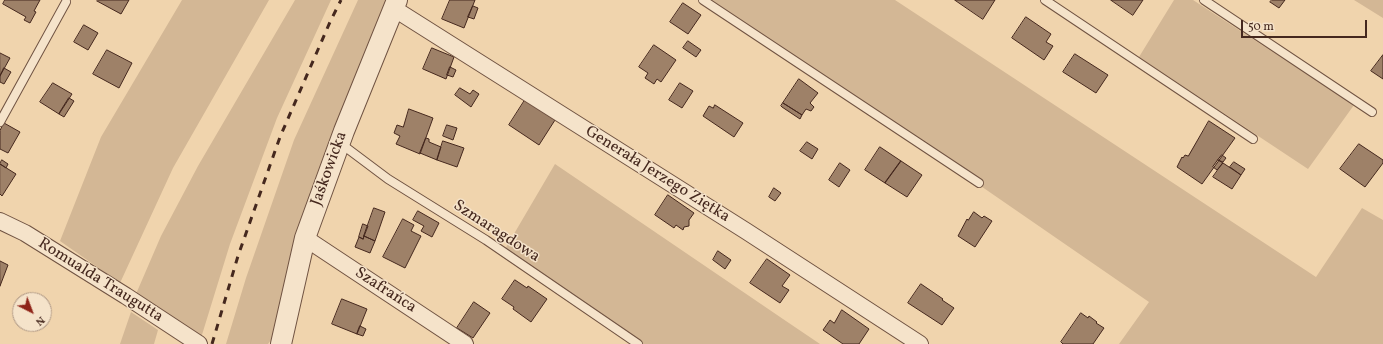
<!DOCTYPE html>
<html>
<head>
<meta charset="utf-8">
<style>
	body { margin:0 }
	#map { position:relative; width:1383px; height:344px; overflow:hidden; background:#f0d4ad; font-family:Vollkorn,serif }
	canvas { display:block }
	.north { position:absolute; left:12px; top:292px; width:40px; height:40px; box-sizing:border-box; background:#f5e3ca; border:1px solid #af9885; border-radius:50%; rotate:138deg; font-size:11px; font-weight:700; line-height:16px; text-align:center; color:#45281e }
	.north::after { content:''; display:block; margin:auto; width:14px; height:18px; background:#8f2418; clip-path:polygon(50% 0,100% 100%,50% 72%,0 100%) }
	.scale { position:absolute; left:1241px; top:20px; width:126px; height:18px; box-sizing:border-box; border:2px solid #45281e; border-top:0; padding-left:5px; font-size:12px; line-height:14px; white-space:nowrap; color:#45281e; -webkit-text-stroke:3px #f5e3ca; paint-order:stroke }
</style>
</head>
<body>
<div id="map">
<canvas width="1383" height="344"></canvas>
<div class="north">N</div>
<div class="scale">50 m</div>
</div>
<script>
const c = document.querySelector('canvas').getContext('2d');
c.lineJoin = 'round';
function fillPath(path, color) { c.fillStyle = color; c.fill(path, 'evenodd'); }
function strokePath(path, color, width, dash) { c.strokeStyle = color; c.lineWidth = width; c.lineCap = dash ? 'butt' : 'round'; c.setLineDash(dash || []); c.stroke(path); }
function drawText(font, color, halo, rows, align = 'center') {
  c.font = font + ' Vollkorn,serif'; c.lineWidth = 3; c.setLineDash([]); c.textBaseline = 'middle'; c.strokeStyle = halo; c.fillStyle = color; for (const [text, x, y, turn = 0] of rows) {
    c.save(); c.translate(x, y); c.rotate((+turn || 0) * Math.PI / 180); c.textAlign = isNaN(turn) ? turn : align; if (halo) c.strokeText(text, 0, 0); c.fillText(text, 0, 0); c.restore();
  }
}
fillPath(new Path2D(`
	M182 0H269L173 168 120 283 60 241 101 137Z
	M295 0H331L277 118 230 244 201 338 136 294 161 236 198 166Z
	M358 0H388L310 194 276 333 268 344H226L246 278 294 140Z
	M711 0H895L1316 277 1362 208 1383 220V344H1119L1149 302Z
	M1174 0H1193L1354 105 1308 169 1139 57Z
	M1354 0H1383V18Z
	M555 164 783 319 820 344H631L501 256Z
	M131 312 158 330 154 344H120Z`), '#d3b795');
const building = new Path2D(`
	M5 0H40L34 11 36 12 30 23 24 20 26 17 3 4Z
	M98 0H129L121 14 97 1Z
	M450 0H475L464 28 442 19Z
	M955 0H995L983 19Z
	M1111 0H1143L1133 15Z
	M1272 0H1285L1279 8 1270 2Z
	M683 3 701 15 688 34 670 22Z
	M473 6 478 8 474 19 468 17Z
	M1026 17 1051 34 1046 42 1053 46 1044 60 1012 38Z
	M84 25 98 33 88 50 74 42Z
	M688 41 701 50 696 57 683 48Z
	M654 45 676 60 661 82 657 79 654 84 645 78 648 73 639 67Z
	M432 48 454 57 446 79 423 69Z
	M107 50 132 63 119 88 93 74Z
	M0 53 10 58 0 76Z
	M1075 54 1108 75 1096 93 1063 72Z
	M1383 55V79L1371 71Z
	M450 67 456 70 453 77 447 75Z
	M4 68 11 72 4 84 0 82V76Z
	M799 79 818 93 810 103 814 107 811 111 806 109 802 115 783 103Z
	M53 83 72 94 59 114 40 102Z
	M680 83 693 91 682 108 669 100Z
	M460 88 470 94 473 90 479 94 471 107 455 95Z
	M69 98 74 101 64 117 59 114Z
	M525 100 555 120 539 145 509 125Z
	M783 103 802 115 800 119 782 107 781 106Z
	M715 105 743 123 734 137 703 116 709 106 713 108Z
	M409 109 433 118 420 154 396 144 400 136 394 133 397 125 403 127Z
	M1209 121 1235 138 1202 184 1177 167 1182 157 1183 158 1185 155 1188 156Z
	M4 123 20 132 8 153 0 149V131Z
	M447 125 457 128 453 140 443 136Z
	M426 138 429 139V142L441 147 437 160 420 153Z
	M443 141 464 148 457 167 437 160Z
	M807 142 818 149 812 159 800 151Z
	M1359 144 1383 160V163L1365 187 1340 169Z
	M880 147 901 161 885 183 865 170Z
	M1222 155 1226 158 1223 162 1218 160Z
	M2 160 8 164 6 168 0 164Z
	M1218 160 1223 163 1217 170 1213 167Z
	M901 161 922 175 907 197 885 183Z
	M1234 162 1245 169 1241 175 1230 167Z
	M840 163 850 170 839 187 829 180Z
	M1223 163 1241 175 1232 189 1213 177Z
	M0 164 16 174 2 196 0 194Z
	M774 188 781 193 775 201 769 197Z
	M668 195 694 213 689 220V226L684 227 683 230 676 225 674 228 655 215Z
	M374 208 385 212 375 241 364 236Z
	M418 211 439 223 432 237 421 231 424 226 413 220Z
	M974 212 982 218 984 216 992 221 975 247 958 236 967 219 968 220Z
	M403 219 414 225 411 231 421 236 405 268 383 257Z
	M363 224 368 226 363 239 359 237Z
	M364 236 375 241 370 253 355 247 359 237 363 239Z
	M718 251 731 260 725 269 713 260Z
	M767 259 790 275 782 286 789 290 780 303 750 283Z
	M0 261 8 265 0 286Z
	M515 280 527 288 528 286 547 299 531 322 513 309 514 307 502 299Z
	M921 284 943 299 942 300 954 308 942 325 908 303Z
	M342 299 367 309 357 334 332 324Z
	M474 302 490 313 473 338 457 328Z
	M842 310 869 329 859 344H843L823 330 830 320 834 323Z
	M1081 313 1088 318 1089 316 1097 322 1096 323 1104 328 1093 344H1063L1061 342Z
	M360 326 366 329 363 336 357 334Z`);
fillPath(building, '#9e8168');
strokePath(building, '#45281e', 1);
const service = new Path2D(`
	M703 0 979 183
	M1045 0 1253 139
	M1204 0 1372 112
	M0 122 66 2
	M340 143 388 179 486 240 638 344`);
const minor = new Path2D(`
	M393 8 746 231 920 344
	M0 221 25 233 126 296 199 344
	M305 238 465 344`);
const tertiary = new Path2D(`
	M281 344 305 238 344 131 397 0`);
strokePath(service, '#705342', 10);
strokePath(minor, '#705342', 18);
strokePath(tertiary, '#705342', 22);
strokePath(service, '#f5e3ca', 8);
strokePath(minor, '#f5e3ca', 16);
strokePath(tertiary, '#f5e3ca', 20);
strokePath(new Path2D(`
	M212 344 238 256 280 137 330 22 341 0`), '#45281e', 3, [7, 7]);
drawText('16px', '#45281e', '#f5e3ca', [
	["Jaśkowicka",330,169,-70],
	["Generała Jerzego Ziętka",657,175,32],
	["Szmaragdowa",496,232,33],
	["Romualda Traugutta",100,281,32],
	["Szafrańca",385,291,33]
]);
</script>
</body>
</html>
